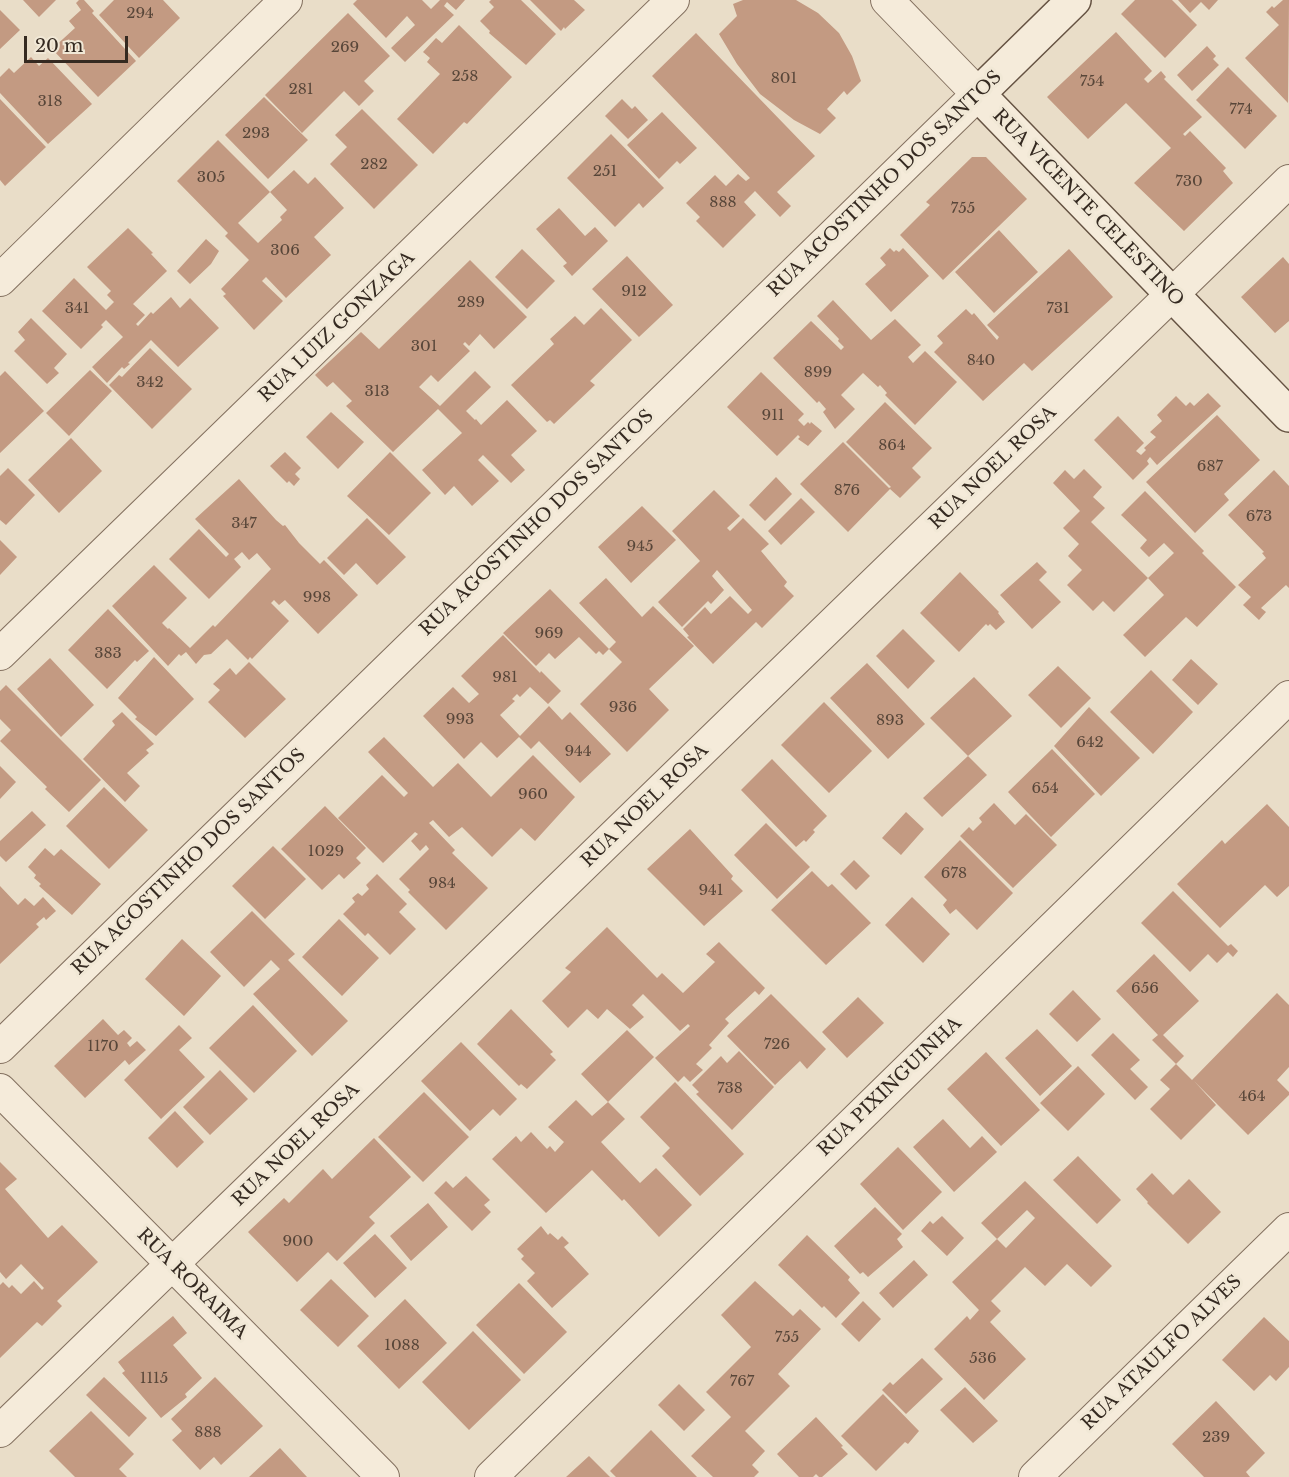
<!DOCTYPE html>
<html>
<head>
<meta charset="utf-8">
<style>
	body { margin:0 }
	#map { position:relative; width:1289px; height:1477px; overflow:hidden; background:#e9ddc8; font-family:"Libre Baskerville",serif }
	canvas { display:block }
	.scale { position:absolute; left:24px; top:36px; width:104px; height:27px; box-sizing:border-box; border:3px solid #352a21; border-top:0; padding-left:8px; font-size:18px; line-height:21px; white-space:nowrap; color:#352a21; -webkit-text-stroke:4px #f1e8d6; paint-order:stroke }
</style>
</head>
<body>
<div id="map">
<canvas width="1289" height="1477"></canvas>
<div class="scale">20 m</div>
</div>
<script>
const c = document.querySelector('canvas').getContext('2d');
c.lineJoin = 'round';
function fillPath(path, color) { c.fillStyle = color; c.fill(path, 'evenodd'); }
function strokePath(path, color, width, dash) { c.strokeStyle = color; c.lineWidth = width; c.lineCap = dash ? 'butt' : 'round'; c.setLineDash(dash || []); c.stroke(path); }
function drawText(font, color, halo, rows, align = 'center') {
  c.font = font + ' "Libre Baskerville",serif'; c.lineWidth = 6; c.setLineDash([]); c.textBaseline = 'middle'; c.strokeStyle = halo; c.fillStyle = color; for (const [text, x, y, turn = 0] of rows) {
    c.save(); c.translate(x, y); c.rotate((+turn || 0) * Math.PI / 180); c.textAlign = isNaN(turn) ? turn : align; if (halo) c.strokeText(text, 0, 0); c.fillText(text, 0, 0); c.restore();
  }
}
fillPath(new Path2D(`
	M23 0H56L39 17Z
	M79 0H84L94 11 92 13 136 61 98 97 52 49 75 28 69 21 81 10 76 3Z
	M114 0H163L180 18 139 58 99 15Z
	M357 0H422L431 9 440 0H465L456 10 447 2 444 6 454 15 405 62 391 48 415 25 407 16 386 38 353 4Z
	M491 0H521L556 34 526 65 489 33 490 31 480 21 494 7 489 2Z
	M530 0H574L585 10 565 29 564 27 561 31Z
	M743 0H796L818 13 839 33 852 56 861 81 847 95 844 91 827 109 836 118 820 134 794 120 760 94 737 64 719 34 737 16 733 4Z
	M1135 0H1172L1197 25 1165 58 1121 14Z
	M1178 0H1218L1209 10 1201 2 1190 13Z
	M1283 0H1289L1288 103 1245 58 1279 25 1266 12 1272 6 1274 8Z
	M0 10 20 30 0 49Z
	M348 13 390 56 364 81 374 91 359 106 344 91 302 133 265 95Z
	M459 25 512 77 467 124 464 122 433 154 397 119 440 74 427 62 430 58 423 52 436 38 442 43Z
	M1116 32 1152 71 1144 79 1148 83 1161 71 1166 77 1164 79 1202 117 1183 134 1185 136 1190 131 1226 168 1223 171 1233 183 1184 231 1134 183 1171 148 1126 103 1088 139 1047 97Z
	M696 33 815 156 777 192 791 206 780 217 755 191 744 202 756 215 723 248 696 221 700 217 686 203 715 175 726 186 738 174 746 181 750 178 652 76Z
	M1207 46 1216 56 1213 59 1219 65 1192 91 1177 75Z
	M31 57 39 66 48 58 92 104 48 144 0 93V77L9 68 14 73Z
	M1228 67 1277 116 1245 149 1196 100Z
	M264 97 308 140 268 179 225 135Z
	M0 99 46 147 5 186 0 180Z
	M622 99 632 109 635 106 648 120 628 139 605 116Z
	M362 109 418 165 374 209 330 164 347 147 335 135Z
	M662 112 697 148 680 164 677 161 659 179 627 145Z
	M611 134 664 188 643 208 639 203 615 227 567 178Z
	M218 140 270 192 294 170 308 184 315 177 344 208 314 237 331 255 286 298 266 277 262 281 283 301 254 330 223 296 226 294 221 289 249 260 225 236 228 233 177 181ZM270 192 287 210 280 217 282 220 258 243 238 223Z
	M972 157H986L1027 199 943 280 900 235 930 205 926 202Z
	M559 208 585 236 595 227 608 241 572 276 563 266 567 263 536 229Z
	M128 228 153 253 151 254 167 271 133 304 145 315 136 324 138 326 151 312 153 314 171 297 180 308 190 298 219 328 178 367 151 340 128 363 130 364 124 369 122 367 107 383 92 367 123 337 106 320 101 325 103 327 81 349 42 311 74 278 106 310 114 302 107 295 111 291 87 267Z
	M999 230 1038 272 994 313 955 272Z
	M206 239 219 251 211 264 190 284 177 271Z
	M890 248 894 252 896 250 899 252 903 248 929 276 891 312 865 284 886 265 880 258Z
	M522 249 555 281 527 309 495 277Z
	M1069 249 1113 297 1032 371 1024 363 983 401 934 352 943 343 937 336 966 309 972 315 974 313 997 340 999 337 987 325Z
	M627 256 673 305 639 337 592 289Z
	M1283 257 1289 264V321L1275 333 1241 297Z
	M470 260 527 317 494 349 480 334 469 346 465 342 463 344 470 351 438 382 431 375 419 387 440 406 475 371 491 387 466 411 475 420 476 419 481 425 507 400 537 431 511 455 525 470 511 483 483 455 478 460 499 481 472 506 454 486 445 495 422 470 462 433 438 409 393 452 346 406 352 401 333 382 327 387 315 375 361 332 379 349Z
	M833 300 871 340 895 319 921 345 908 357 913 363 925 351 957 382 915 425 885 395 887 393 880 385 878 387 863 373 841 395 855 409 835 429 823 412 826 409 819 401 817 403 773 358 811 321 841 350 844 347 838 341 839 339 817 316Z
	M601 308 632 340 590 381 595 385 554 424 550 420 547 422 511 385 554 344 550 339 575 316 584 325Z
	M31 318 67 354 54 368 59 373 47 384 14 351 25 340 18 332Z
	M150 348 192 389 152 429 109 385 119 375 122 377Z
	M90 370 112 391 69 436 46 413Z
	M5 371 44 411 0 453V376Z
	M761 372 804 414 798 420 804 426 808 422 810 424 811 422 822 431 808 446 798 439 800 437 798 435 777 456 727 407Z
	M1208 393 1221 406 1157 465 1150 457 1147 461 1149 464 1133 480 1094 440 1118 416 1144 443 1136 451 1141 455 1146 450 1144 448 1156 437 1150 432 1162 421 1157 415 1176 396 1186 406 1190 402 1194 406Z
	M885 402 932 448 912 468 921 477 900 498 890 489 848 532 800 484 843 442 889 488 891 487 846 442Z
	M331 412 364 442 338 469 306 437Z
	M1217 415 1260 460 1224 494 1229 500 1195 533 1146 482Z
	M71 438 102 471 59 513 28 480Z
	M285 452 301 468 295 474 300 479 294 486 289 481 287 483 270 466Z
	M390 452 431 493 389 535 347 496Z
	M8 468 35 495 6 525 0 520V476Z
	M1084 469 1102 487 1093 497 1105 508 1091 522 1148 578 1114 612 1103 601 1093 611 1067 585 1082 570 1068 556 1079 544 1063 528 1080 511 1053 483 1065 470 1074 479Z
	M1274 470 1289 486V588L1286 585 1261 608 1266 612 1259 620 1243 605 1251 597 1238 585 1266 558 1262 553 1264 552 1228 515Z
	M776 477 792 494 765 521 749 505Z
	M239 479 276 520 283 526 285 525 299 543 320 564 324 560 358 595 318 634 285 600 279 605 274 600 271 603 289 621 252 659 250 657 248 660 227 639 211 654 204 655 196 664 186 652 181 656 179 654 168 666 112 606 154 565 187 598 162 623 168 629 169 628 190 648 213 625 215 627 271 569 257 553 249 560 242 552 234 559 241 567 209 599 169 559 199 529 226 557 229 554 195 519Z
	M714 490 740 516 727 528 730 531 743 518 769 544 761 551 787 582 784 586 794 596 762 628 756 622 713 664 687 637 689 636 683 629 705 607 711 614 730 596 748 614 752 610 717 570 712 576 724 590 711 604 708 601 682 627 658 602 700 561 672 531Z
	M1145 491 1204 551 1202 553 1236 587 1197 627 1186 617 1145 657 1123 635 1164 595 1148 578 1174 553 1164 543 1149 557 1140 548 1147 540 1121 515Z
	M801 498 815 512 781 545 768 531Z
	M642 506 676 540 631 583 598 547Z
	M367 518 406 557 377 585 356 563 344 575 327 558Z
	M0 540 17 557 0 575Z
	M1037 562 1047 572 1039 580 1061 602 1032 629 1000 595Z
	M960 572 999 612 998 613 1005 622 996 630 990 624 988 626 986 624 959 652 920 613Z
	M606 578 642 617 653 606 694 646 649 689 669 710 627 752 580 704 622 662 609 649 616 642 579 603Z
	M550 589 609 649 603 655 599 651 596 654 579 637 555 659 549 653 536 666 503 633Z
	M108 609 149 651 137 662 135 660 107 689 68 650Z
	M903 629 935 661 908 689 876 656Z
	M503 635 540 673 541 671 561 691 548 704 530 687 520 697 517 694 512 699 515 701 500 715 520 736 549 706 562 720 570 712 611 754 580 783 539 741 531 749 519 737 497 758 481 742 464 759 423 716 453 687 469 703 479 694 461 676Z
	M154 657 194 699 156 736 135 719 137 717 118 698Z
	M50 658 94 705 61 737 17 689Z
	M1191 659 1218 684 1198 705 1172 680Z
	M249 662 286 699 245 738 208 702 220 690 213 684 230 668 236 675Z
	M867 663 925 724 888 759 830 698Z
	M1058 666 1091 698 1061 728 1028 695Z
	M1151 670 1193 712 1153 754 1110 712Z
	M974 677 1012 716 968 756 930 718Z
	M6 685 101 780 69 812 45 789 47 787 0 741 11 730 0 719V691Z
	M824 702 872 751 829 793 781 745Z
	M1089 707 1140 758 1101 796 1054 746Z
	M122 712 154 744 146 750 149 753 127 773 140 786 125 802 83 759 115 725 112 721Z
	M384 737 433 787 458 763 491 797 533 755 575 797 535 841 521 828 492 857 462 827 449 837 433 820 429 823 455 850 452 853 488 888 446 930 408 892 410 890 399 879 429 849 426 845 420 851 411 841 418 834 415 832 383 863 338 818 382 775 404 797 408 793 368 752Z
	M1052 749 1095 794 1051 837 1008 792Z
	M968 756 987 775 942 817 923 798Z
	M772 759 827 816 813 830 815 832 806 842 804 840 796 847 741 790Z
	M0 766 16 782 0 799Z
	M104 787 148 830 109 869 66 826Z
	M994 803 1015 825 1026 814 1057 845 1013 888 960 836 969 827 973 831 982 822 979 818Z
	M1267 804 1289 827V886L1277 897 1265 885 1220 928 1177 884 1222 840 1225 844Z
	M325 806 366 848 356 858 361 863 344 879 339 874 322 890 281 849Z
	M32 811 46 825 6 862 0 856V841Z
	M906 812 924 829 901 855 882 838Z
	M766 823 810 867 777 899 734 855Z
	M690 829 733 876 731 879 743 891 704 926 647 869Z
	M960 840 1013 893 977 930 956 909 950 914 943 905 947 900 924 877Z
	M273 846 306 879 265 919 232 886Z
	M45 848 54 856 61 849 101 884 72 915 39 886 41 884 34 878 36 875 28 867Z
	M854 860 870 876 856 890 840 874Z
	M812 871 828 887 832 884 871 923 826 965 771 910Z
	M377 874 407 904 399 912 416 929 390 955 368 933 365 936 343 914 355 902 352 898 358 893 362 896 369 889 366 885Z
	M0 886 18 905 25 898 34 906 43 897 56 911 46 920 44 917 36 924 39 927 0 964Z
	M1173 891 1228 946 1231 944 1238 951 1233 957 1228 952 1217 963 1208 954 1190 972 1141 923Z
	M912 897 950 934 923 963 885 925Z
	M252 911 295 954 288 960 348 1021 312 1056 253 994 280 969 271 960 244 987 210 952Z
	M339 919 379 958 342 996 302 957Z
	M607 927 657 978 662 973 683 993 715 962 706 954 719 942 765 988 759 995 755 991 725 1019 729 1023 709 1045 712 1048 696 1064 703 1070 690 1082 684 1076 678 1082 655 1058 690 1026 688 1024 680 1031 643 994 632 1005 644 1017 630 1029 607 1009 598 1019 587 1009 568 1028 542 1001 571 972 565 968Z
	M182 939 221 976 184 1016 145 979Z
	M1154 954 1199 1001 1163 1035 1184 1056 1176 1064 1152 1040 1158 1035 1116 991Z
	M1073 990 1101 1019 1077 1042 1049 1014Z
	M1277 993 1289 1005V1067L1277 1080 1289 1092V1095L1248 1135 1194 1081 1216 1105 1181 1140 1150 1109 1170 1089 1160 1080 1176 1064 1192 1080Z
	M771 994 826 1049 807 1069 800 1061 775 1085 727 1036Z
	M858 997 884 1023 847 1058 822 1032Z
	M253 1005 297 1051 254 1093 209 1048Z
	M511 1009 553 1052 550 1054 556 1060 527 1089 521 1084 519 1086 477 1044Z
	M103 1019 118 1035 124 1030 132 1038 127 1043 130 1047 137 1041 146 1050 129 1065 125 1060 85 1098 54 1066Z
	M179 1025 192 1038 179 1050 205 1077 161 1119 124 1080Z
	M1037 1029 1072 1066 1040 1096 1005 1058Z
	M627 1030 654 1057 608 1102 625 1119 601 1142 640 1183 656 1168 692 1205 659 1237 624 1199 622 1201 592 1170 546 1213 492 1159 516 1136 521 1142 531 1132 547 1149 550 1146 555 1152 564 1142 548 1127 576 1100 592 1116 608 1102 581 1074Z
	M1113 1033 1140 1060 1130 1069 1148 1087 1135 1100 1091 1055Z
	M461 1042 517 1099 500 1116 493 1109 470 1131 421 1081Z
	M739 1051 774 1087 732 1130 696 1094 699 1092 692 1085 721 1056 727 1063Z
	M986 1052 1040 1110 1001 1146 947 1089Z
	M1078 1066 1105 1094 1068 1131 1040 1103Z
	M220 1070 248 1099 210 1135 183 1107Z
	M675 1082 744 1154 700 1196 662 1156 670 1148 640 1117Z
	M424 1092 469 1137 423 1182 378 1137Z
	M175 1111 204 1142 177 1168 148 1138Z
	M943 1119 970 1148 982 1136 997 1152 954 1192 913 1147Z
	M374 1138 411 1177 369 1217 375 1223 337 1261 328 1252 297 1282 248 1232 284 1198 289 1203 323 1169 332 1179Z
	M898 1147 942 1192 903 1230 860 1184Z
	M1078 1156 1121 1200 1097 1224 1053 1180Z
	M0 1162 17 1179 5 1189 48 1238 62 1225 98 1262 57 1301 62 1306 42 1326 37 1322 0 1358V1285L3 1282 9 1288 12 1285 21 1294 34 1281 42 1290 44 1288 21 1264 6 1279 0 1272Z
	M1152 1173 1173 1195 1189 1179 1221 1212 1188 1244 1147 1203 1148 1202 1136 1189Z
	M466 1176 490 1200 484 1205 491 1212 472 1231 434 1193 446 1181 453 1188Z
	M1025 1181 1112 1266 1091 1287 1067 1264 1045 1286 1025 1267 991 1301 1001 1311 990 1322 1026 1359 984 1400 934 1349 967 1316 970 1320 979 1310 952 1282 997 1239 1006 1248 1035 1218 1027 1210 997 1239 981 1223Z
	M428 1203 448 1227 411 1261 390 1236Z
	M875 1207 902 1234 897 1239 903 1247 868 1277 863 1272 860 1274 834 1246Z
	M942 1216 964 1238 947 1256 921 1231 930 1221 933 1224Z
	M541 1226 548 1235 550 1233 558 1240 562 1236 569 1243 564 1247 589 1274 552 1308 527 1281 535 1273 521 1259 524 1256 517 1249Z
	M375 1234 407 1268 375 1298 343 1263Z
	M807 1235 850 1277 848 1280 860 1293 836 1318 824 1306 822 1308 778 1265Z
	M914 1260 928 1275 893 1308 879 1293Z
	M331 1279 369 1316 338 1347 300 1310Z
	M755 1281 793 1316 800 1309 821 1329 778 1374 790 1386 745 1431 765 1451 752 1465 759 1472 754 1477H713L691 1456 731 1417 706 1392 751 1347 721 1315Z
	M519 1283 567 1332 524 1374 476 1325Z
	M405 1299 447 1343 399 1389 357 1346Z
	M863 1301 881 1319 859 1342 841 1324Z
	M173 1316 187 1333 173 1345 202 1378 185 1394 187 1397 161 1418 122 1373 125 1371 118 1362Z
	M1264 1317 1289 1341V1367L1276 1381 1270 1375 1254 1391 1222 1360Z
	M473 1331 521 1380 469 1430 422 1382Z
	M922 1358 943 1379 906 1414 882 1390 890 1382 893 1385Z
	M104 1377 147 1418 129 1437 86 1395Z
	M215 1377 263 1426 221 1465 214 1457 200 1470 172 1440 182 1431 171 1419Z
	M679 1384 705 1410 684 1431 658 1405Z
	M965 1387 998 1421 973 1443 940 1410Z
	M883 1394 919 1431 908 1444 905 1442 876 1471 841 1436Z
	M1216 1401 1265 1453 1246 1472 1250 1477H1204L1172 1444Z
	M91 1411 134 1454 119 1469 127 1477H75L49 1451Z
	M816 1417 843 1446 841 1447 848 1454 822 1477H819L816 1474 813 1477H799L777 1454Z
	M651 1430 697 1477H616L610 1471Z
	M280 1448 307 1477H249Z
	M589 1456 610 1477H566Z`), '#c39a82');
const street = new Path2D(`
	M0 280 286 0
	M0 654 673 0
	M0 1047 978 94 887 0
	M0 1090 383 1477
	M0 1431 1289 181
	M491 1477 1289 697
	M1035 1477 1289 1229`);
const secondary = new Path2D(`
	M1074 0 978 94 1289 415`);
strokePath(street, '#83705f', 34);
strokePath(secondary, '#655242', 36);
strokePath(street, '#f5ebda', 32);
strokePath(secondary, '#f5ebda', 33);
drawText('15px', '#584639', null, [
	["294",140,14],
	["269",345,48],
	["258",465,77],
	["801",784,79],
	["754",1092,82],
	["281",301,90],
	["318",50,102],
	["774",1241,110],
	["293",256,134],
	["282",374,165],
	["251",605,172],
	["305",211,178],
	["730",1189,182],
	["888",723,203],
	["755",963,209],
	["306",285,251],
	["912",634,292],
	["289",471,303],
	["341",77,309],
	["731",1058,309],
	["301",424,347],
	["840",981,361],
	["899",818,373],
	["342",150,383],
	["313",377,392],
	["911",773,416],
	["864",892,446],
	["687",1210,467],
	["876",847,491],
	["673",1259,517],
	["347",244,524],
	["945",640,547],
	["998",317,598],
	["969",549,634],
	["383",108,654],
	["981",505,678],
	["936",623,708],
	["993",460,720],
	["893",890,721],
	["642",1090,743],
	["944",578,752],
	["654",1045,789],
	["960",533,795],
	["1029",326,852],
	["678",954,874],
	["984",442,884],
	["941",711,891],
	["656",1145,989],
	["726",777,1045],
	["1170",103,1047],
	["738",730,1089],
	["464",1252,1097],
	["900",298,1242],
	["755",787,1338],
	["1088",402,1346],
	["536",983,1359],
	["1115",154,1379],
	["767",742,1382],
	["888",208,1433],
	["239",1216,1438]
]);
drawText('18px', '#352a21', '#f1e8d6', [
	["RUA AGOSTINHO DOS SANTOS",885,184,-44],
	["RUA VICENTE CELESTINO",1088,208,46],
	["RUA LUIZ GONZAGA",337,327,-44],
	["RUA NOEL ROSA",993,468,-44],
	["RUA AGOSTINHO DOS SANTOS",537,523,-44],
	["RUA NOEL ROSA",645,806,-44],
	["RUA AGOSTINHO DOS SANTOS",189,862,-44],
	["RUA PIXINGUINHA",890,1087,-44],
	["RUA NOEL ROSA",296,1145,-44],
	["RUA RORAIMA",192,1284,45],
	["RUA ATAULFO ALVES",1162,1353,-44]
]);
</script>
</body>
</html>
